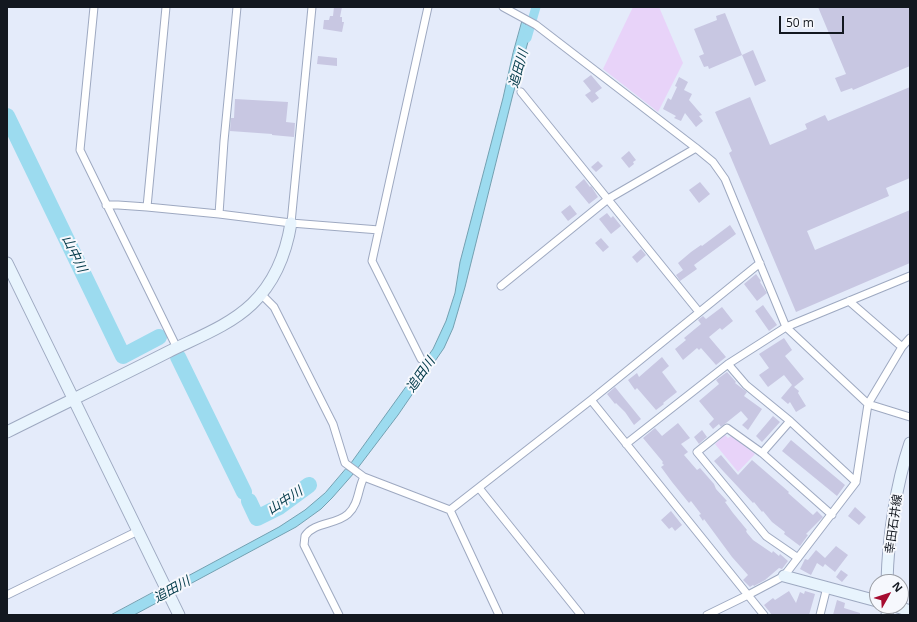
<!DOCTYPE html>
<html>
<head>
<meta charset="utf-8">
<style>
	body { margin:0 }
	#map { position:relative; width:917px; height:622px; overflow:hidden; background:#e4ebfa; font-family:"Open Sans",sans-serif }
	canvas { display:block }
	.frame { position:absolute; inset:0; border:8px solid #131820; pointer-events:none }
	.north { position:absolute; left:869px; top:574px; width:40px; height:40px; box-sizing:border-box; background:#f6f8fd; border:1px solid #9b9ea5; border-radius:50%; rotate:51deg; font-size:11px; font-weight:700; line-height:16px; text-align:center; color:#131820 }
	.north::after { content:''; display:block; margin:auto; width:14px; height:18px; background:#a60c30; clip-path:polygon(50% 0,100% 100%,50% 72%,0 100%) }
	.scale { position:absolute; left:779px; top:16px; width:65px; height:18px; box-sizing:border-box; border:2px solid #131820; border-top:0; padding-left:5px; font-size:12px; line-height:14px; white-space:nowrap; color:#131820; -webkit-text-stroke:3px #f6f8fd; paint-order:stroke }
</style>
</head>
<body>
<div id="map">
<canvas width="917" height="622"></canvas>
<div class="frame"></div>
<div class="north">N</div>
<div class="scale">50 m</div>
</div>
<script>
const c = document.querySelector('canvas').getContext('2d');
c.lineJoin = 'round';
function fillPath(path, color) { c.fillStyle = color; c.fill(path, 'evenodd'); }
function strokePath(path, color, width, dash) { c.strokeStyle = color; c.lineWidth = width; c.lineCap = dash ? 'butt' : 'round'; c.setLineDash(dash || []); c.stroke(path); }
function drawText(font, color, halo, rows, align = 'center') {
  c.font = font + ' "Open Sans","Noto Sans JP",sans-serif'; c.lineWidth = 4; c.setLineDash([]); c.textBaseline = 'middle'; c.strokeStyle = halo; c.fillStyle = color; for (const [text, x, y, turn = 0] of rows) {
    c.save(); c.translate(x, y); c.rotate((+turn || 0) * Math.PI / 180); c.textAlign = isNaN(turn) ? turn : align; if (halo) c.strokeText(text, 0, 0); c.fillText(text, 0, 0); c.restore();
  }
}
fillPath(new Path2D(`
	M633 7H659L683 63 658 112 603 69Z
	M725 435 728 438 731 436 755 454 738 472 715 444Z`), '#e8d3f9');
const water = new Path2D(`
	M522 22 532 28 513 94 465 287 453 328 444 348 398 415 357 469 351 463 433 349 446 321 455 293 460 262 503 98 513 53Z
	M346 469 354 473 332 498 321 509 296 527 177 591 173 584 279 527 305 510 325 493Z
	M158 590 162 600 134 615H111Z`);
fillPath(water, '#9cdbef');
strokePath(water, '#73a0b1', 1);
strokePath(new Path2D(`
	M527 38 536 7`), '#9cdbef', 9);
strokePath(new Path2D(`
	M7 116 123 356 159 337
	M178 357 244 492
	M249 501 257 518 279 507 309 485`), '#9cdbef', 16);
fillPath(new Path2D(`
	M334 7H342L340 17H342V22H344L342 32 323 29 324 20H329L330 16H333Z
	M818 7H910V66L853 90 852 88 841 92 835 78 846 74Z
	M725 13 742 55 753 50 766 81 755 86 742 55 709 69 708 66 704 67 699 56 704 54 694 29 717 20 716 16Z
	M318 56 337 58V66L317 64Z
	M591 75 602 88 595 93 599 98 592 103 585 95 591 91 583 81Z
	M679 77 688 82 684 90 692 94 689 100 702 115 699 116 703 121 696 127 685 113 681 121 674 118 676 116 663 109 668 98 671 100 677 87 675 86Z
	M910 87V178L886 188 889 196 807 231 815 250 910 210V263L796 312 729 153 732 151 715 112 750 97 770 145 807 129 805 124 825 115 828 121Z
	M235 99 288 102 286 122 295 123 294 137 272 135V134L230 131 231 118H234Z
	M629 151 636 160 633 162 634 164 629 168 621 158Z
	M598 161 603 166 596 172 591 167Z
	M584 179 590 187 591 186 598 197 589 204 575 187Z
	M700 182 710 194 699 203 689 190Z
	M570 205 577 214 568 221 561 212Z
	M607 213 611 218 613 216 621 226 611 234 599 219Z
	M730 225 736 234 694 265 697 269 680 281 676 275 683 270 678 263 691 252 701 245 702 246Z
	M601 238 609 247 603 252 595 243Z
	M641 249 646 255 637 263 632 257Z
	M756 274 761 281 760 282 767 293 757 301 744 284Z
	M763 305 777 325 769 331 755 311Z
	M722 307 733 321 722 330 720 328 709 337 726 357 716 365 701 348 699 350 697 348 683 360 675 349 686 340 684 338 701 324 698 320 703 316 706 319Z
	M784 338 792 350 785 356 804 379 794 387 799 391 798 393 806 406 796 412 790 402 788 404 781 398 792 385 784 375 768 387 759 375 769 368 759 354Z
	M662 357 669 366 662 372 677 392 663 403 664 404 656 410 637 388 635 390 628 380 637 373 639 377Z
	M727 372 736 382 735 383 747 392 744 396 762 409 748 430 742 425 748 419 741 411 721 427 719 424 713 429 709 424 714 419 699 401 719 384 716 380Z
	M615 387 641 419 634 425 625 412 616 403 615 404 607 394Z
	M773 416 780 422 762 442 756 436Z
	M678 423 690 438 681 444 688 452 684 455 697 470 700 468 714 484 716 489 727 501 725 502 733 513 747 530 746 531 747 533 753 540 772 553 773 551 779 556 780 554 788 561 782 569 779 568 765 580 754 586 753 585 750 587 743 580 748 575 732 557 704 519 703 521 699 515 701 514 691 501 689 503 672 482 661 467 664 465 662 463 663 462 643 438 655 428 662 436Z
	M702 430 707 437 699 444 694 437Z
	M791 440 845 485 837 496 782 451Z
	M721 455 738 475 752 460 789 492 788 493 813 515 817 511 823 517 806 534 808 535 800 546 784 534 785 532 772 522 763 511 762 512 754 502 753 503 724 472 714 461Z
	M855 507 866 517 859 525 848 516Z
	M671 511 682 525 675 531 672 527 669 529 661 520Z
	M836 546 848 555 835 572 825 564 823 567 817 563 811 575 800 569 805 559 808 560 816 550 825 558Z
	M841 570 848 575 842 582 836 577Z
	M789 591 796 603 800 592 804 594 805 591 815 594 809 615H772L764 605 773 598 775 600Z
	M837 600 845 603 844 608 860 613V615H833Z`), '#c8c7e2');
const street = new Path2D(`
	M94 7 80 150 177 348
	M503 7 536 25 696 148 713 162 725 179 786 327 868 404 910 417
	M521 92 699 312
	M106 205H118L147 207 219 214 291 223 379 230
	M147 207 166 7
	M219 214 224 141 237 7
	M291 223 312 7
	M501 286 608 199 696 148
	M261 294 274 307 333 424 345 463 364 477 450 510 499 615
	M849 301 902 347
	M421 359 372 261 428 7
	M728 364 746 385 790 421 856 482
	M591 400 764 615
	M626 444 728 364 786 327 910 276
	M762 453 790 421
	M479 488 581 615
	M450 510 591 400 760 263
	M798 558 766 536 697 452 727 428 762 453 832 515
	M7 595 138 531
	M339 615 304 545 305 536C314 522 336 525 348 514 359 504 358 488 364 477
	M707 615 748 595 784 576 856 482 868 404 902 347 910 338
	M820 615 827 587`);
const secondary = new Path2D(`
	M7 263 179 615
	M7 432C61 405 115 379 168 352 196 338 229 326 252 304 275 282 286 254 291 223
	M784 576 877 601
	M887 582C888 538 896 484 910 443
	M895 606 910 611
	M887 615 888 606`);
strokePath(street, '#9ea9c1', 9);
strokePath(secondary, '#9ea9c1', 13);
strokePath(street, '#fff', 7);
strokePath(secondary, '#e8f4fd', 11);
drawText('12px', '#131820', '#f6f8fd', [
	["幸田石井線",894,524,-82]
]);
drawText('italic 13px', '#003948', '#f6f8fd', [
	["追田川",519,69,-74],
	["山中川",74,254,64],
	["追田川",421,375,-55],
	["山中川",285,501,-33],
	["追田川",172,590,-29]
]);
</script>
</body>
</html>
